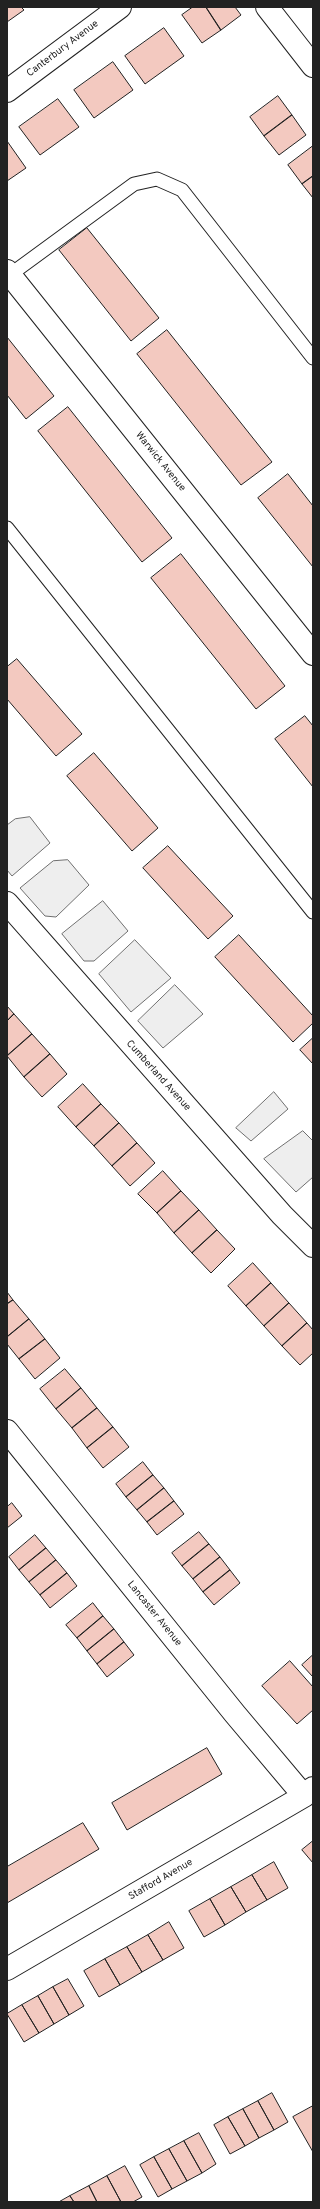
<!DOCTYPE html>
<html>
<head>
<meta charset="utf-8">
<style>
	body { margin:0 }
	#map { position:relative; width:320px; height:2209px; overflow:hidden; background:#fff; font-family:Overpass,sans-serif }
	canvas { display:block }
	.frame { position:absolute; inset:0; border:8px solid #222; pointer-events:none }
</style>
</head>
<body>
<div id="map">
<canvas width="320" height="2209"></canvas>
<div class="frame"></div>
</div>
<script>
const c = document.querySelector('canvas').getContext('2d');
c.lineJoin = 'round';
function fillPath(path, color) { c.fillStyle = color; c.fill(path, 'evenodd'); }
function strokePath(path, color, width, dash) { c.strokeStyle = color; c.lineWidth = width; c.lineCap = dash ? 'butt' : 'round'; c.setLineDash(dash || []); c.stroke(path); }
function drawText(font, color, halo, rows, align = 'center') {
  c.font = font + ' Overpass,sans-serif'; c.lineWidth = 3; c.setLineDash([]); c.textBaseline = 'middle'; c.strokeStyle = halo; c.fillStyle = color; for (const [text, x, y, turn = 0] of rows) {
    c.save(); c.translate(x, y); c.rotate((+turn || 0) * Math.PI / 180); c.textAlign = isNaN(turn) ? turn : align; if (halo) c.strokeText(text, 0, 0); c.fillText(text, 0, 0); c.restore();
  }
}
const green = new Path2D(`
	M30 817 50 843 12 876 7 870V825L15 819Z
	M68 860 89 885 56 917 45 916 20 888 53 861Z
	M103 901 128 931 94 961H84L62 934Z
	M135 940 171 978 131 1012 99 974Z
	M175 985 203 1014 163 1048 138 1021Z
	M274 1092 288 1109 251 1141 236 1128Z
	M303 1131 313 1141V1177L296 1192 264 1159Z`);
fillPath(green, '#eee');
strokePath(green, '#6f6f6f', 1);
const building = new Path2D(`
	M7 7H21L24 10 7 22Z
	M193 7H206L221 30 202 43 182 15Z
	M206 7H235L241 15 221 30Z
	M164 28 184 56 145 84 125 56Z
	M113 62 133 90 94 118 74 90Z
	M278 96 292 115 264 136 250 117Z
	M58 99 79 127 40 155 19 127Z
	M292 115 306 135 279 155 264 136Z
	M7 141 26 168 7 181Z
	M313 146V176L302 184 288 165Z
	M313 176V198L302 184Z
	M87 228 159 318 131 341 59 250Z
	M167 330 272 462 241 485 137 354Z
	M7 337 54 396 26 419 7 395Z
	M68 407 172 538 142 562 38 431Z
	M288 474 313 506V567L258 498Z
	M181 554 285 686 256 709 151 578Z
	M17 659 82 734 56 756 7 699V667Z
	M305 716 313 726V787L275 739Z
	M94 753 158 828 132 851 67 776Z
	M168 846 233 916 208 939 143 868Z
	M239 935 313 1016V1023L293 1042 215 957Z
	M7 1006 14 1014 7 1021Z
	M14 1014 32 1034 7 1056V1021Z
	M32 1034 50 1054 24 1077 7 1056Z
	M313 1038V1064L300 1050Z
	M50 1054 67 1074 42 1097 24 1077Z
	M83 1084 101 1104 76 1127 58 1107Z
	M101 1104 119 1123 94 1146 76 1127Z
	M119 1123 137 1143 112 1166 94 1146Z
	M137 1143 155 1163 130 1186 112 1166Z
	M163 1171 181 1191 157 1213 138 1194Z
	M181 1191 199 1210 174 1233 157 1213Z
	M199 1210 217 1230 192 1253 174 1233Z
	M217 1230 235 1249 211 1273 192 1253Z
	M253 1263 271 1283 246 1306 228 1286Z
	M271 1283 289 1303 264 1326 246 1306Z
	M7 1292 13 1300 7 1304Z
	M13 1300 29 1319 7 1337V1304Z
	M289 1303 307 1323 282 1346 264 1326Z
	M29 1319 45 1339 19 1359 7 1344V1337Z
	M307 1323 313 1330V1353L300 1365 282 1346Z
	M45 1339 60 1358 35 1379 19 1359Z
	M65 1369 81 1388 56 1409 40 1389Z
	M81 1388 97 1408 72 1428 56 1409Z
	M97 1408 113 1427 87 1448 72 1428Z
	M113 1427 129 1447 103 1468 87 1448Z
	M143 1462 153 1475 126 1497 116 1484Z
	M153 1475 164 1488 137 1510 126 1497Z
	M164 1488 174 1501 147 1522 137 1510Z
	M174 1501 184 1514 157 1535 147 1522Z
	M12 1503 22 1516 7 1528V1507Z
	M199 1532 209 1544 182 1566 172 1553Z
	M35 1535 46 1548 19 1570 9 1557Z
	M209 1544 220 1557 193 1579 182 1566Z
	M46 1548 56 1560 29 1582 19 1570Z
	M220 1557 230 1570 203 1592 193 1579Z
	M56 1560 67 1573 40 1595 29 1582Z
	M230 1570 240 1583 214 1605 203 1592Z
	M67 1573 77 1586 50 1608 40 1595Z
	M93 1603 103 1616 77 1638 66 1625Z
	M103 1616 114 1629 87 1651 77 1638Z
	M114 1629 124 1642 97 1664 87 1651Z
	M124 1642 134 1655 107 1677 97 1664Z
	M313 1655V1677L302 1665Z
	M290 1661 313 1687V1710L297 1724 262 1686Z
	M207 1748 222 1774 127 1830 112 1803Z
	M83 1823 99 1849 7 1903V1867Z
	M313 1841V1863L302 1850Z
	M274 1862 288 1888 267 1900 252 1875Z
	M252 1875 267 1900 246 1912 231 1887Z
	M231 1887 246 1912 225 1925 210 1899Z
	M210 1899 225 1925 204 1937 189 1911Z
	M169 1922 184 1948 163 1960 148 1935Z
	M148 1935 163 1960 142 1972 127 1947Z
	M127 1947 142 1972 120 1985 105 1959Z
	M105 1959 120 1985 99 1997 84 1971Z
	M68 1979 84 2006 69 2015 53 1987Z
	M53 1987 69 2015 54 2024 38 1996Z
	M38 1996 54 2024 39 2033 22 2005Z
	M22 2005 39 2033 24 2042 7 2014Z
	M272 2093 288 2122 274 2130 258 2101Z
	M258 2101 274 2130 259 2138 243 2109Z
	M313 2106V2152L293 2117Z
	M243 2109 259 2138 245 2146 228 2117Z
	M228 2117 245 2146 230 2154 214 2125Z
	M199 2133 216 2164 202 2173 184 2141Z
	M184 2141 202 2173 187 2181 169 2149Z
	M169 2149 187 2181 172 2189 154 2157Z
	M154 2157 172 2189 158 2197 140 2165Z
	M125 2166 142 2197 133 2202H121L107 2176Z
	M107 2176 121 2202H97L89 2186Z
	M89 2186 97 2202H74L70 2196Z
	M70 2196 74 2202H59Z`);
fillPath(building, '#f3c9c0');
strokePath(building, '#222', 1);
const lane = new Path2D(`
	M7 277 134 184 157 179 182 190 313 358
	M7 528 313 912`);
const street = new Path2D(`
	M267 7 313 66
	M7 91 120 7
	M7 271 313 654
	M7 1431 235 1714 304 1796
	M7 1969 304 1796 313 1788`);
const secondary = new Path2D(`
	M7 903 282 1215 313 1246`);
strokePath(lane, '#222', 15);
strokePath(street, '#222', 24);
strokePath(secondary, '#222', 24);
strokePath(lane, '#fff', 13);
strokePath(street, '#fff', 22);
strokePath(secondary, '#fff', 22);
drawText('10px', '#222', '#fff', [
	["Canterbury Avenue",63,49,-37],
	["Warwick Avenue",160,462,51],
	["Cumberland Avenue",158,1076,48],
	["Lancaster Avenue",154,1614,51],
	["Stafford Avenue",161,1880,-30]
]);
</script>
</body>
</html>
